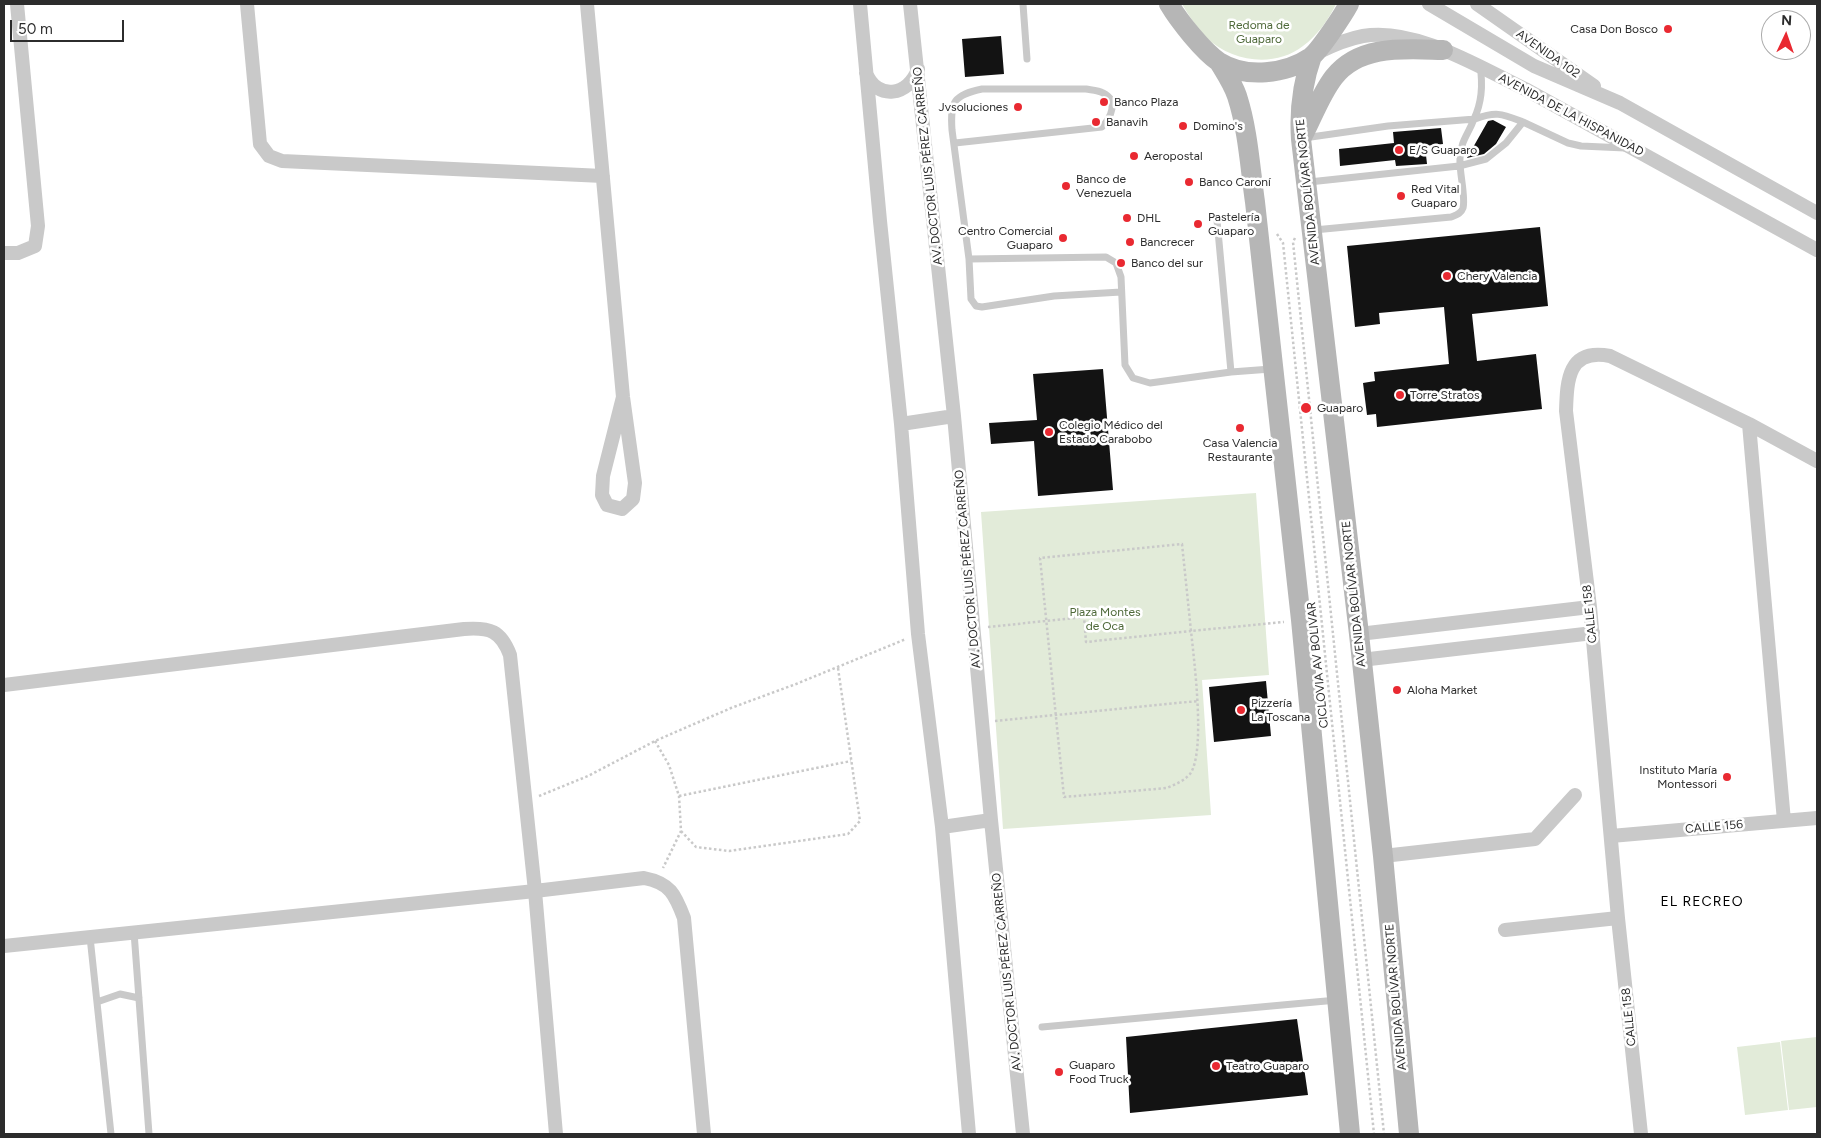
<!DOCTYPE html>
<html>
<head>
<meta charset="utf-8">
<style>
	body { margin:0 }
	#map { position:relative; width:1821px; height:1138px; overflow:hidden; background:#fff; font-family:Figtree,sans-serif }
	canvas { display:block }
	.frame { position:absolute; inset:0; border:5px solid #2c2c2c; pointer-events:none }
	.north { position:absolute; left:1761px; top:10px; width:50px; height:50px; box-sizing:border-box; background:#fff; border:1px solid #ababab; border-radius:50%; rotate:3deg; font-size:14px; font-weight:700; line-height:20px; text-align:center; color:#2c2c2c }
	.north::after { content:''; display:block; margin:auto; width:18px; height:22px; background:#e92931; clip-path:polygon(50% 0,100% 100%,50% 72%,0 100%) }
	.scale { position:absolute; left:10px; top:20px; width:114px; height:22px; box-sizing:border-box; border:2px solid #2c2c2c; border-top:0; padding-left:6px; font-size:15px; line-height:18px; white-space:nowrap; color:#2c2c2c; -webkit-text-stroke:4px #fff; paint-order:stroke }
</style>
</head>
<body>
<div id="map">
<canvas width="1821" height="1138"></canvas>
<div class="frame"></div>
<div class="north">N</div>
<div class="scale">50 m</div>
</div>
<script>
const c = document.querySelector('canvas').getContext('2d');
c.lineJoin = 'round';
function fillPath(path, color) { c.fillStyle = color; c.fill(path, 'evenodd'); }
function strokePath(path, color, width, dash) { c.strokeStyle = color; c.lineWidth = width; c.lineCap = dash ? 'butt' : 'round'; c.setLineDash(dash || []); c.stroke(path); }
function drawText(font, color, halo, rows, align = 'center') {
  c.font = font + ' Figtree,sans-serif'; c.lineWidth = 5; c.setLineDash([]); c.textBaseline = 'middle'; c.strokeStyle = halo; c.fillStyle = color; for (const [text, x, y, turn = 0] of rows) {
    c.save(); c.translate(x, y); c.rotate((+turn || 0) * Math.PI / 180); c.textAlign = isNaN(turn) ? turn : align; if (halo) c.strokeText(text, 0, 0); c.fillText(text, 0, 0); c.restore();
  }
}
fillPath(new Path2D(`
	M1182 4H1336C1329 19 1317 36 1303 46 1275 68 1232 62 1207 38 1197 28 1189 16 1182 4Z
	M1256 493 1269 675 1202 680 1211 815 1003 829 981 512Z
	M1817 1037V1107L1789 1110 1781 1041Z
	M1780 1042 1788 1110 1745 1115 1737 1047Z`), '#e2ebd9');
fillPath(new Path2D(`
	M1001 36 1004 74 965 77 962 39Z
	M1493 120 1506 127 1496 144 1484 154 1467 158 1488 121Z
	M1441 128 1443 144 1425 146 1427 164 1396 166 1395 160 1340 166 1339 149 1394 143 1393 132Z
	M1540 227 1548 306 1472 314 1477 361 1536 354 1542 409 1377 427 1376 414 1367 415 1363 383 1375 381 1374 372 1449 364 1444 307 1379 313 1380 324 1355 327 1347 246Z
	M1103 369 1113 490 1038 496 1034 441 991 444 989 423 1037 420 1033 374Z
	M1266 681 1271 736 1214 742 1209 687Z
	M1297 1019 1308 1095 1130 1113 1126 1037Z`), '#131313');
strokePath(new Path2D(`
	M1277 234 1283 243 1374 1134
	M1295 238 1293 242 1384 1134
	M988 627 1084 617 1086 642 1191 631C1194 660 1206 752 1190 774 1183 782 1175 784 1167 788L1064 797 1040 558 1182 544 1191 631 1284 622
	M995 721 1198 701
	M655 741 669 765 679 796 681 831 663 868
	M539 796 588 776 655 741 731 708 796 684 906 639
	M679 796 851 761
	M681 831 696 847 729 851 848 834 860 821 838 668`), '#c9c9c9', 2.5, [2.5, 2.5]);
strokePath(new Path2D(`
	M1023 4 1027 59
	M1304 138 1388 126 1475 119C1497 111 1502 114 1523 122
	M955 143 1102 127C1111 117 1119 101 1103 93 1098 90 1091 90 1086 89H982C954 95 950 101 952 130L969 259 1106 257 1116 263 1121 277 1125 365 1133 378 1150 383 1231 372 1271 369
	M1309 182 1459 166 1486 159 1506 143 1523 122 1568 143 1581 146 1625 148
	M1217 220 1231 372
	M1314 230 1451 217C1456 215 1461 214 1463 208 1466 197 1459 172 1460 158 1461 140 1468 135 1474 119 1482 102 1483 84 1480 66
	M969 259 971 299 976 306 982 307 1054 296 1121 292
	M134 932 149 1134
	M90 937 111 1134
	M97 1002 120 994 139 998
	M1042 1027 1337 1000`), '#c9c9c9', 7);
strokePath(new Path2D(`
	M247 4 260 144 269 156 282 161 603 176
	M587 4 623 397 635 483 633 499 622 509 607 505 602 495 603 476 623 397
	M860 4 880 221 901 424 918 634 942 827 969 1134
	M910 4 954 416 991 820 1023 1134
	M1429 4 1534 66 1620 103 1817 213
	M1477 4 1594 86
	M1319 52C1333 45 1347 39 1363 36 1415 27 1479 67 1525 89L1817 250
	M866 73C877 101 909 96 918 69
	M4 253H18L35 246 38 226 17 4
	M901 424 954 416
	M1749 424 1784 821
	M1359 634 1590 607
	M1361 660 1593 633
	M4 685 464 629C490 627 501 631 510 655L535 891 556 1134
	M942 827 991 820
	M1611 836 1817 818
	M1383 856 1535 839 1575 795
	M1505 930 1618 918
	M4 946 535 891 644 878C670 883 675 894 684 918L704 1134
	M1641 1134 1618 918 1590 607 1566 411C1567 380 1568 348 1610 356L1749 424 1817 461`), '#c9c9c9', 14);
strokePath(new Path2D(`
	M1169 4C1179 21 1203 51 1219 62 1246 79 1286 74 1311 57 1320 50 1343 15 1349 4
	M1312 56C1302 84 1299 109 1301 139L1359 634 1383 856 1409 1134
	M1219 62C1225 72 1233 84 1237 96 1248 130 1250 167 1255 202L1301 620 1350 1134
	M1301 139C1312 119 1320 95 1334 77 1360 44 1405 49 1443 50`), '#b6b6b6', 20);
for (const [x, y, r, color] of [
	[1668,29,5,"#e92931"],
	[1104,102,5,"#e92931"],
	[1018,107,5,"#e92931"],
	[1096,122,5,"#e92931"],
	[1183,126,5,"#e92931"],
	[1399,150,5,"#e92931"],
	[1134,156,5,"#e92931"],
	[1189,182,5,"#e92931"],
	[1066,186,5,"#e92931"],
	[1401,196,5,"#e92931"],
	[1127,218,5,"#e92931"],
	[1198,224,5,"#e92931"],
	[1063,238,5,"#e92931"],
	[1130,242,5,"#e92931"],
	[1121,263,5,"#e92931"],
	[1447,276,5,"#e92931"],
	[1400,395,5,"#e92931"],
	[1306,408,6,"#e92931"],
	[1240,428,5,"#e92931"],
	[1049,432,5,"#e92931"],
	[1397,690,5,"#e92931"],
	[1241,710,5,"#e92931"],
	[1727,777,5,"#e92931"],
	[1216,1066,5,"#e92931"],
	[1059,1072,5,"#e92931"]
]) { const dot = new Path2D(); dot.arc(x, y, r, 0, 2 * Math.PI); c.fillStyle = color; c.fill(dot); strokePath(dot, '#fff', 2); }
drawText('12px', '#4e6939', '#fff', [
	["Redoma de",1259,25],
	["Guaparo",1259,39],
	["Plaza Montes",1105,612],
	["de Oca",1105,626]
]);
drawText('12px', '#2c2c2c', '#fff', [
	["Casa Don Bosco",1658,29,"right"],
	["Banco Plaza",1114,102],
	["Jvsoluciones",1008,107,"right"],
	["Banavih",1106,122],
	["Domino's",1193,126],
	["E/S Guaparo",1409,150],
	["Aeropostal",1144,156],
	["Banco de",1076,179],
	["Venezuela",1076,193],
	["Banco Caroní",1199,182],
	["Red Vital",1411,189],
	["Guaparo",1411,203],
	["Pastelería",1208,217],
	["Guaparo",1208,231],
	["DHL",1137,218],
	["Centro Comercial",1053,231,"right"],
	["Guaparo",1053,245,"right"],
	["Bancrecer",1140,242],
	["Banco del sur",1131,263],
	["Chery Valencia",1457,276],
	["Torre Stratos",1410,395],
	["Guaparo",1317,408],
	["Colegio Médico del",1059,425],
	["Estado Carabobo",1059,439],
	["Casa Valencia",1240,443,"center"],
	["Restaurante",1240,457,"center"],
	["Aloha Market",1407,690],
	["Pizzería",1251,703],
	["La Toscana",1251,717],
	["Instituto María",1717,770,"right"],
	["Montessori",1717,784,"right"],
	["Guaparo",1069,1065],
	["Food Truck",1069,1079],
	["Teatro Guaparo",1226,1066]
], 'left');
drawText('12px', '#2c2c2c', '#fff', [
	["AVENIDA 102",1548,54,35],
	["AVENIDA DE LA HISPANIDAD",1571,115,28],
	["AV. DOCTOR LUIS PÉREZ CARREÑO",928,166,-96],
	["AVENIDA BOLÍVAR NORTE",1308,192,-96],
	["AV. DOCTOR LUIS PÉREZ CARREÑO",968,569,-95],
	["AVENIDA BOLÍVAR NORTE",1354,594,-96],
	["CALLE 158",1590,614,-96],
	["CICLOVIA AV BOLIVAR",1318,665,-96],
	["CALLE 156",1714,827,-5],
	["AV. DOCTOR LUIS PÉREZ CARREÑO",1007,972,-96],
	["AVENIDA BOLÍVAR NORTE",1396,997,-95],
	["CALLE 158",1629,1017,-96]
]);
c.letterSpacing = '1px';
drawText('14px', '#000', '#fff', [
	["EL RECREO",1702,902]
]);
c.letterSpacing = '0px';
</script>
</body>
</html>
